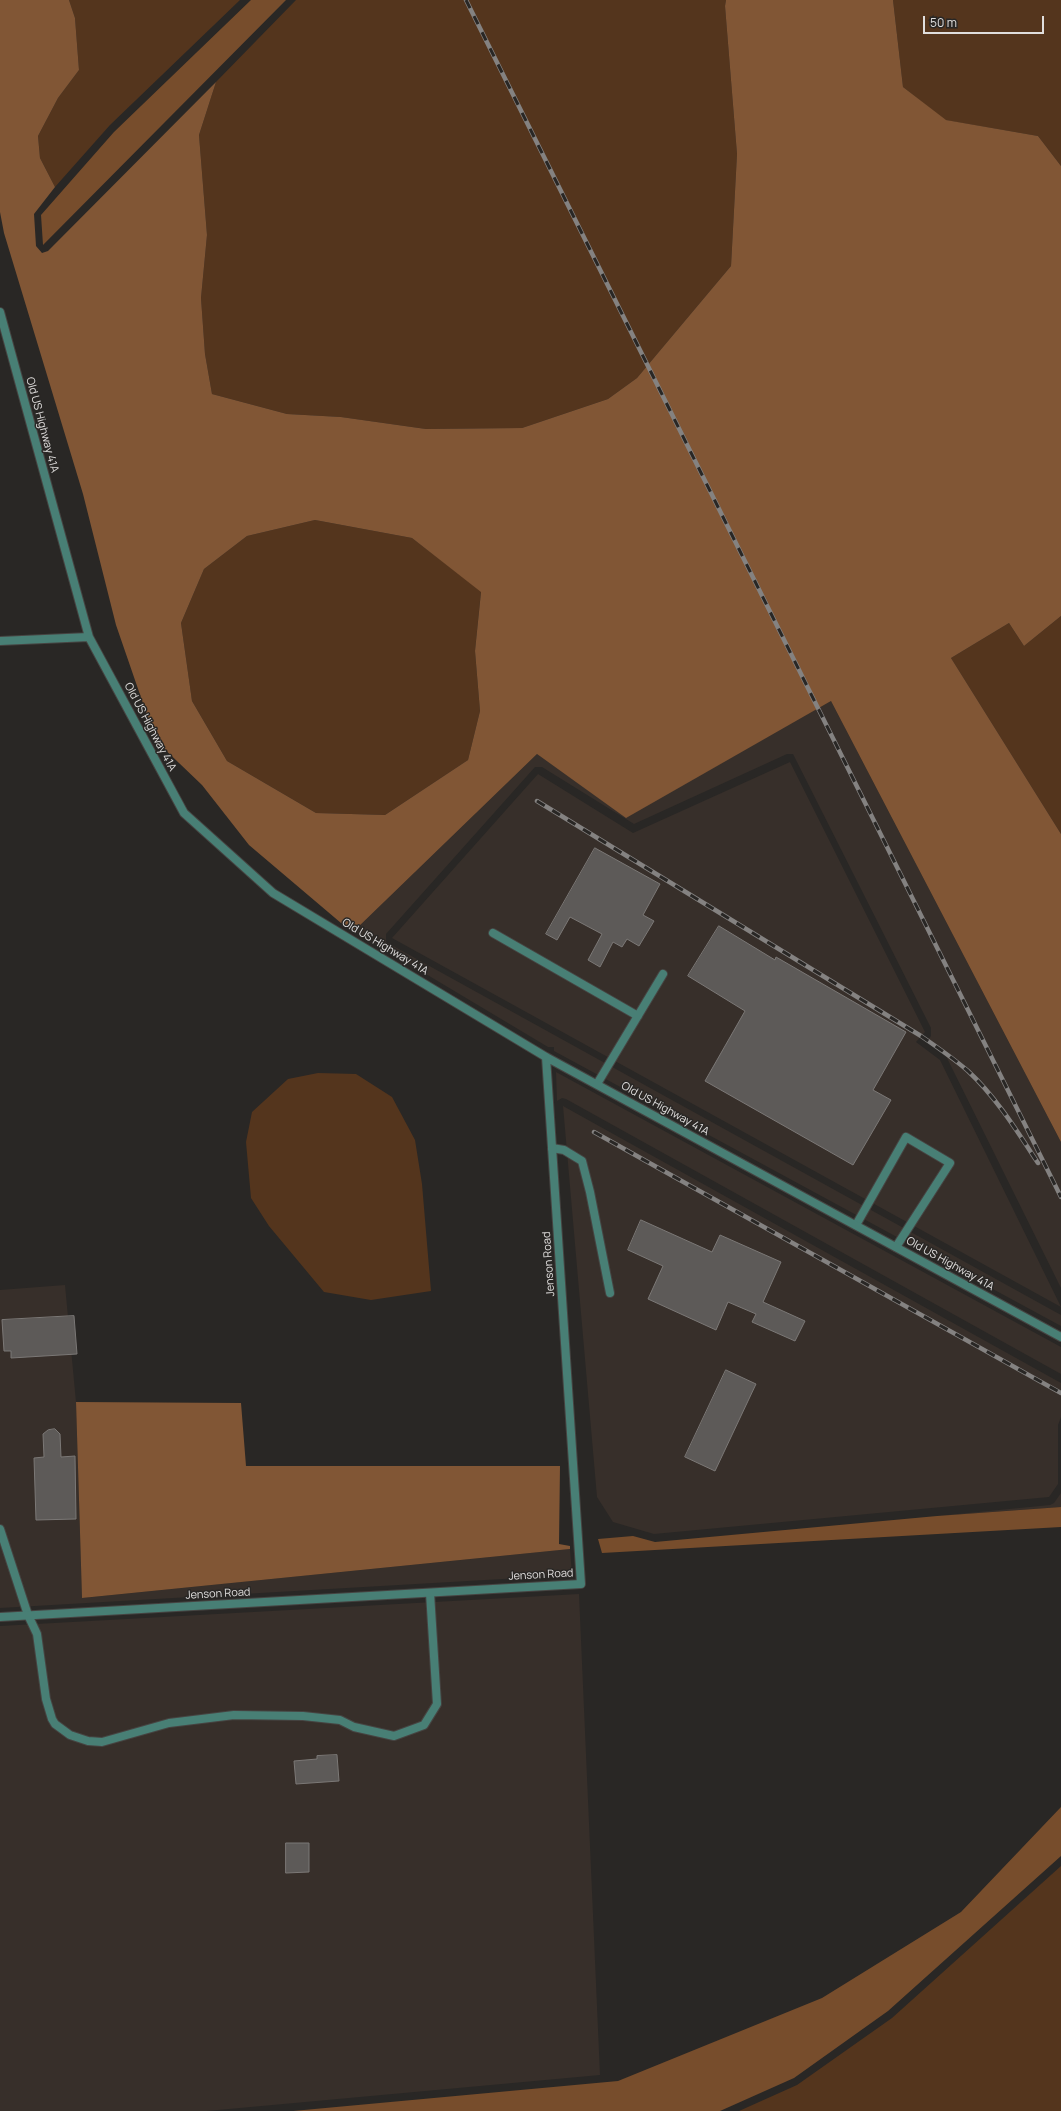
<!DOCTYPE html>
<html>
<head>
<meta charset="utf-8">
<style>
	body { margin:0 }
	#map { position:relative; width:1061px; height:2111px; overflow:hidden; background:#292725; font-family:Manrope,sans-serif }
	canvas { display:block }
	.scale { position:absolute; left:923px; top:16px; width:121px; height:18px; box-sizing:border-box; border:2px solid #e0dedd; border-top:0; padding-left:5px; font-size:12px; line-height:14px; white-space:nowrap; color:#e0dedd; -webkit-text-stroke:3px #292725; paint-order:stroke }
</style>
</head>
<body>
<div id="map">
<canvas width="1061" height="2111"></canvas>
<div class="scale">50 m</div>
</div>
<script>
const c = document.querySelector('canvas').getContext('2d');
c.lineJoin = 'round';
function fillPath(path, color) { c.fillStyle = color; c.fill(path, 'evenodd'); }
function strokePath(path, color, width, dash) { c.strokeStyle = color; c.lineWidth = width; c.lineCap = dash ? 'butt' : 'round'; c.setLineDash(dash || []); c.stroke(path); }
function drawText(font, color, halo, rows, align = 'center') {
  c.font = font + ' Manrope,sans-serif'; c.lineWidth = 3; c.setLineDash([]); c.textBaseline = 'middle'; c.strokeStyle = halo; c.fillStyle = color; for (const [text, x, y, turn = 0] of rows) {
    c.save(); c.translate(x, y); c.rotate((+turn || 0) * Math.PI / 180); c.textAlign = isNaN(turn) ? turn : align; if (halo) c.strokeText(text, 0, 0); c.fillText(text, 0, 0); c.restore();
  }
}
fillPath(new Path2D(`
	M831 701 1061 1142V1288L946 1056 927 1041 931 1036V1028L793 754H787L634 824 542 767H535L386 934V942L1061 1315V1326L554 1051V1047H548L354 931 537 754 626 817Z
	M790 762 925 1032 916 1042 940 1060 1061 1307 392 938 538 774 633 833Z
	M556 1072 1061 1347V1374L566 1099 562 1098 557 1101Z
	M563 1106 1061 1383V1417L1058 1425V1484L1049 1497 654 1534 613 1522 597 1497Z
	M65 1285 76 1402 82 1598 570 1549 572 1575 0 1608V1290Z
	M1061 1493V1507L937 1516 1050 1505 1054 1503Z
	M579 1594 600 2075 207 2111H0V1626Z`), '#372f2a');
fillPath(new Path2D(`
	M69 0H240L110 125 55 187 40 158 38 136 58 98 79 70 75 18Z
	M296 0H726L725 6 737 154 731 266 637 378 608 399 522 428 426 429 341 417 287 414 212 394 205 354 201 298 207 235 199 135 216 82Z
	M893 0H1061V166L1038 136 945 120 903 87Z
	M315 520 412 538 481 591 475 651 480 711 468 760 385 815 316 813 227 761 192 701 181 623 204 569 247 536Z
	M1061 616V834L951 658 1009 623 1024 646Z
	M318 1073 356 1074 392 1097 415 1140 422 1184 431 1291 371 1300 324 1292 269 1226 251 1198 246 1142 252 1112 288 1079Z
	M1061 1866V2111H739L797 2085 892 2018Z`), '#54351d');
fillPath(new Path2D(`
	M0 0H69L75 18 79 70 58 98 38 136 40 158 55 187 34 214 36 246 42 253 48 251 216 82 199 135 207 235 201 298 205 354 212 394 287 414 341 417 426 429 522 428 608 399 637 378 731 266 737 154 725 6 726 0H893L903 87 946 120 1038 136 1061 166V616L1024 646 1009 623 951 658 1061 834V1142L831 701 626 818 537 754 354 931 341 923 249 845 202 785 156 741 116 625 83 494 4 233 0 212ZM315 520 412 538 481 592 475 651 480 711 468 760 385 815 316 813 227 761 192 701 181 623 204 569 247 536Z
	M76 1402 241 1403 246 1466H560L559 1544 570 1546V1549L82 1598Z`), '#815635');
fillPath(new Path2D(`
	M251 0H286L43 245 41 215 114 132Z
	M1061 1507V1527L602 1553 598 1539 633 1536 655 1542 937 1516Z
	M1061 1807V1856L888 2011 794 2078 720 2111H293L618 2081 822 1998 961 1912Z`), '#774d2c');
const building = new Path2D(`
	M595 848 660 884 643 915 654 921 639 946 627 939 622 947 613 942 600 967 588 960 602 934 570 917 557 940 546 934Z
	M719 926 775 960 776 957 906 1032 873 1090 891 1100 853 1165 705 1081 745 1011 688 976Z
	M641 1220 712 1252 720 1235 781 1262 763 1302 805 1321 795 1341 752 1322 756 1314 728 1302 716 1330 648 1299 663 1266 628 1250Z
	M74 1316 77 1354 11 1358V1351H4L2 1320Z
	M726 1370 756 1384 715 1471 685 1457Z
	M55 1429 60 1434 61 1457 75 1456 76 1519 36 1520 34 1458 44 1457 43 1434 48 1430Z
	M337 1755 339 1781 296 1784 294 1761 317 1759V1756Z
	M286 1843H309V1872L286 1873Z`);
fillPath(building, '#5d5a58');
strokePath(building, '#7b7876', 1);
const service = new Path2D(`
	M493 933 638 1016
	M597 1084 663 974
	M552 1148 564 1150 582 1161 590 1192 610 1293
	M856 1225 906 1137 950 1163 896 1247
	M0 1529 28 1615 37 1634 46 1699 52 1719 55 1724 70 1735 88 1741 102 1742 169 1723 234 1715 303 1716 340 1720 354 1727 394 1736 424 1725 437 1704 430 1593`);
const minor = new Path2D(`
	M0 312 89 637 184 813 273 893 546 1057 1061 1337
	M0 641 89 637
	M0 1617 581 1584 546 1057`);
strokePath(service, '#464442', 10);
strokePath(minor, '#464442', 10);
strokePath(service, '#487f75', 8);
strokePath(minor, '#487f75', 8);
const rail = new Path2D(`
	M466 0 1061 1197
	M537 801 921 1036C937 1047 953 1058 968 1071 996 1097 1017 1131 1038 1163
	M594 1132 1061 1393`);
strokePath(rail, '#848281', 4.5);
strokePath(rail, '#292725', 3, [9]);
drawText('11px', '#e0dedd', '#292725', [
	["Old US Highway 41A",42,425,75],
	["Old US Highway 41A",150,727,62],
	["Old US Highway 41A",385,947,31],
	["Old US Highway 41A",665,1109,29],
	["Jenson Road",549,1264,-94],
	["Old US Highway 41A",950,1264,29],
	["Jenson Road",541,1575,-3],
	["Jenson Road",218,1594,-3]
]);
</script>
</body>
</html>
